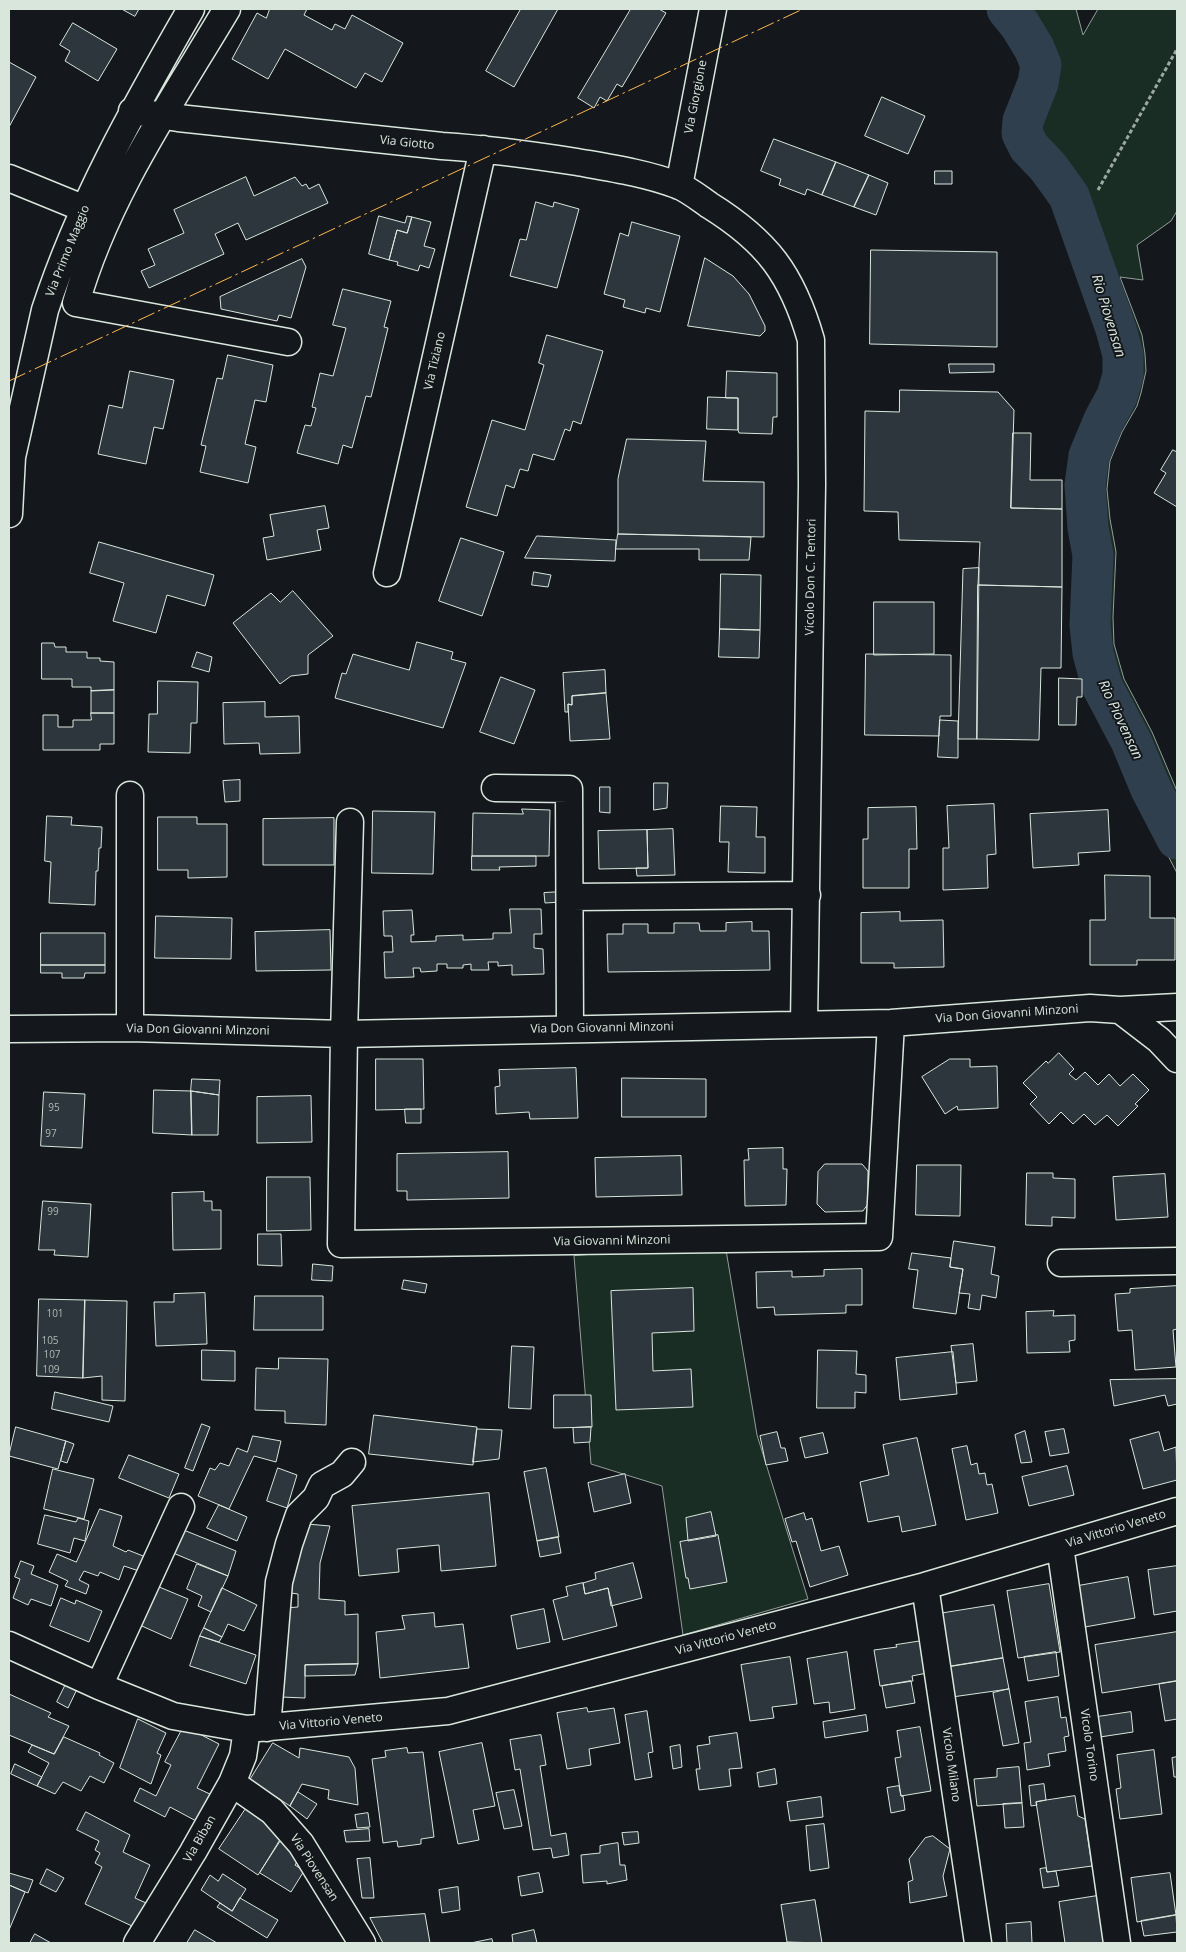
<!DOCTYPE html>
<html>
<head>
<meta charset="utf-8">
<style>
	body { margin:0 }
	#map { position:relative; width:1186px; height:1952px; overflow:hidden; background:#14181c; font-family:"Open Sans",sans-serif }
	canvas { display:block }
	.frame { position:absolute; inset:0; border:10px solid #d8e6dc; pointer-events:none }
</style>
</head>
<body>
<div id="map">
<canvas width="1186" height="1952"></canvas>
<div class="frame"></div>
</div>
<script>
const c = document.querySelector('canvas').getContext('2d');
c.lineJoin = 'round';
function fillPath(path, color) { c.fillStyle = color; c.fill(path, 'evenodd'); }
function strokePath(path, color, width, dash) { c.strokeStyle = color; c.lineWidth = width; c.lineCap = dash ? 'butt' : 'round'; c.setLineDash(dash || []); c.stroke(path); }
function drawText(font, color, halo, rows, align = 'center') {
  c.font = font + ' "Open Sans",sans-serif'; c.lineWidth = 4; c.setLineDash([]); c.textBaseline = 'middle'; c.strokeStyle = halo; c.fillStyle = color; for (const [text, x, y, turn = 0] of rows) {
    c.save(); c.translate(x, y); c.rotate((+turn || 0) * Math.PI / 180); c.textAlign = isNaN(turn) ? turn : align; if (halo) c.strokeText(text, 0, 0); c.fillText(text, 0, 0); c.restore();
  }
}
const green = new Path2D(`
	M987 9H1076L1083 35 1098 9H1177V211L1171 221 1137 245 1143 280 1120 277 1142 335 1145 354 1146 371 1141 393 1137 406 1122 432 1110 461 1107 489 1110 519 1116 552 1113 617 1114 644 1124 679 1152 732 1177 791V873C1164 847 1149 822 1136 796 1129 780 1124 763 1116 747 1100 714 1084 690 1076 653 1069 621 1079 587 1077 555 1076 532 1066 508 1069 484 1070 473 1070 461 1073 450 1086 410 1112 390 1105 344L1070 249 1058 207 1037 179 1017 159 1005 136V128L1009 109 1025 70 1023 62 1007 34Z
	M725 1244 757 1435 808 1599 683 1635 662 1486 591 1464 574 1256Z`);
fillPath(green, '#1a2d24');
strokePath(green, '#939e99', 1);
strokePath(new Path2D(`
	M1007 9 1020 25 1034 48 1041 65 1038 83 1023 121 1022 133 1029 147 1048 167 1069 196 1116 329 1123 355V375L1117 396 1104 420 1089 456 1085 485 1088 528 1093 555 1090 625 1093 653 1102 686 1131 741 1151 789 1177 839`), '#2f3f4d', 41);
const building = new Path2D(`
	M122 9H139L135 16Z
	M270 9H307L304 15 332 30 335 24 345 29 352 15 403 43 382 82 365 73 356 88 285 49 268 79 232 59 257 13 266 18Z
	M521 9H558L514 87 486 71Z
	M631 9H659L666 13 622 87 617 84 607 101 600 97 594 108 578 98Z
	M73 23 117 49 98 81 65 61 70 51 60 45Z
	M9 62 36 77 9 127Z
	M882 97 925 116 908 154 865 136Z
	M774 139 836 162 822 195 807 189 805 195 779 185 781 179 761 171Z
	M836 162 869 175 854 207 822 195Z
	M935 171H952V184H935Z
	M869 175 888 183 876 215 854 207Z
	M246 177 254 196 295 177 302 186 306 184 309 189 319 184 328 203 246 240 238 223 215 234 224 254 149 288 141 271 155 265 148 249 184 233 174 210Z
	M536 202 553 207 554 202 579 209 557 288 510 276 520 239 526 240Z
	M379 216 405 223 407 216 412 217 407 233 397 230 389 260 369 254Z
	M412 217 431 222 424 246 435 249 429 268 420 265 418 271 397 265 398 262 389 260 397 230 407 233Z
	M632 222 680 236 660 312 646 308 645 313 623 307 625 300 604 294 620 233 628 236Z
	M871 250 997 252V347L870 344Z
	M705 258 733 276 749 294 765 326V331L760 336 688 326Z
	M302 259 306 267 291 318 279 315 277 321 221 309 220 297Z
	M343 289 391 301 384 327 388 328 371 397 366 396 352 448 343 445 338 464 297 453 305 425 311 426 316 408 312 407 320 373 333 376 346 328 333 325Z
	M547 335 603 351 581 424 573 421 570 431 565 429 554 460 533 454 528 471 520 469 514 488 506 485 497 516 466 507 492 420 525 430 544 365 539 363Z
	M228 355 273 365 266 402 255 400 245 444 256 447 248 483 200 472 206 446 201 445 217 378 222 379Z
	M949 364H994V372L950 373Z
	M130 371 174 380 163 429 154 427 146 464 98 454 109 405 122 408Z
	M727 371 777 373V417H773L772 434 739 433 738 430V398H726Z
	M900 390 998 392 1014 410 1011 508 1062 509V587L978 585 980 542 899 540 898 512 864 511 865 411 899 412Z
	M708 397 738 398V430L707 429Z
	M1013 433H1031L1030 480H1062V509L1011 508Z
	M627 439 706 441 703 481 764 482V537L618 534V479Z
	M1173 450 1177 452V507L1154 493 1166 473 1161 470Z
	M325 506 329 528 317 530 321 550 267 560 263 538 274 536 270 515Z
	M618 534 751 537 749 560H699V549H616Z
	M537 536 616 540 615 561 525 558Z
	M461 538 504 552 482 616 439 601Z
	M99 542 214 575 205 606 167 595 156 633 113 621 124 583 90 573Z
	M979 568 977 739H958L963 569Z
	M534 572 551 575 548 587 532 585Z
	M721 574 761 575 760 630 720 629Z
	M978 585 1062 587 1061 668H1041L1039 740 977 739Z
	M293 591 333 636 308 655V674L291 676 280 684 233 623 271 593 280 602Z
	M874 602H934V654L874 655Z
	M720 629 760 630 759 658 719 657Z
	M417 642 453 652 451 659 466 663 443 728 335 698 342 673 346 674 353 654 409 670Z
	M42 643H54L55 647H66V652H87V658H100V661L114 662V690L91 691V687H72V679H42Z
	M197 652 212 657 209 672 192 667Z
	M866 654 951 655V716H940L939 736 865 735Z
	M605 670 606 693 572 696V705L568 704V712H565L563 673Z
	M501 677 535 690 514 744 480 732Z
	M1059 678 1082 679V697H1077L1076 725H1059Z
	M158 681 198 682 197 723H191L190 753 148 752 149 714H157Z
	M114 690V713H91V691Z
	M606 693 610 739 570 741 568 704 572 705V696Z
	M265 702V717L299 716 300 753 260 754 259 743 224 744 223 703Z
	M91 713H114V744H100V750H43V715H58V727H73V720H91Z
	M940 720 958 721V758L938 757Z
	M240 780V801L225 802 223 781Z
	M654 783H668L667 808 654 810Z
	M600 787H610V813L600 812Z
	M994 804 996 854 987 855 988 888 943 890V848H949L947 806Z
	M721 806 757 807 756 837H765V873L728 872 729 842H720Z
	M916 807 917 849H909V888H863V839H868V808Z
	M522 809 550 810 549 856H472L473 813 523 814Z
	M1108 810 1110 851 1078 853 1079 865 1033 868 1030 814Z
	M373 811 435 812 433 874 372 873Z
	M47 816 72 817 71 825 102 827 101 848H99L98 871H96L95 905 49 903 51 862 45 861Z
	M158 817H197V824H227V877L188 878V870H158Z
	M334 818V865H263V819Z
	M673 829 675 875 637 876 636 868H648L647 830Z
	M647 830 648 868 599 869 598 831Z
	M472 856H536V866L499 867 500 870H472Z
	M1105 875 1150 876V918H1175V960H1137V965H1090V920H1105Z
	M561 892 562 902 545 903 544 893Z
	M510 909H541L542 934H534V948L543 949 544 974 512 975V965L498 966V962H488L489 970H471V964L463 965V968H447V964H437V971L421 972 420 968H413L414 977 385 978 384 952H393L392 936H384L383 911 412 910 414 935H411V942L436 941V936L463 935V940L493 939V933H511Z
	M900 912V921L943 920 944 967 894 968V963H861V913Z
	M156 916 232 918 231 959 155 958Z
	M752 922V931H769L770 970 608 972 607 934H623V924H648V933H674V923H699L700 931H726V923Z
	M330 930 331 970 256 971 255 932Z
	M41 933H105V965H41Z
	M41 965H105V973H85L84 978H62V973H41Z
	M1059 1053 1074 1069 1069 1074 1076 1080 1085 1072 1098 1085 1109 1074 1120 1086 1133 1074 1149 1090 1135 1104 1138 1106 1118 1126 1107 1115 1095 1125 1084 1114 1073 1124 1061 1112 1049 1124 1030 1104 1037 1097 1023 1083 1046 1061 1048 1063Z
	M376 1059H423L424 1109 376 1110Z
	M950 1059H970V1067L997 1066 998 1108 958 1110 957 1106 945 1114 922 1077Z
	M576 1068 578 1118 530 1119 529 1112 496 1114 495 1087 500 1086 499 1070Z
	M622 1078 706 1079V1117H622Z
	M192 1079 220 1080 219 1095 191 1091Z
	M154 1090 191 1091 192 1135 153 1133Z
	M191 1091 219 1095 218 1135H192Z
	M44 1092 85 1094 82 1148 41 1146Z
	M311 1096 312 1142 257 1143V1097Z
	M405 1109H421V1123H406Z
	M783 1148V1169H787L786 1205 745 1206 744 1160H749L748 1149Z
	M508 1152 509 1198 407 1200V1191H397V1154Z
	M681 1156 682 1195 596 1197 595 1158Z
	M825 1164H862L868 1171V1204L863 1211 825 1212 817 1204 818 1172Z
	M917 1165H961L960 1216 916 1215Z
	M1027 1173H1053V1178L1075 1179V1218L1052 1217V1226L1026 1225Z
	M1165 1174 1168 1217 1116 1220 1113 1177Z
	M267 1177H310L311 1230 267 1231Z
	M204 1192V1201H212V1210H221V1249L173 1250 172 1193Z
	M43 1201 91 1204 88 1257 54 1255 55 1250H39Z
	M258 1234H281L282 1266 258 1265Z
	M954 1241 995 1247 991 1274 999 1276 996 1298 982 1295 980 1310 968 1308 970 1294 959 1293 963 1269 950 1267Z
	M912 1253 951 1258 950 1267 963 1269 956 1314 913 1308 918 1270 909 1269Z
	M313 1264 333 1266 332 1281 312 1280Z
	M862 1269V1305H846V1313L775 1315 774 1307 757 1308 756 1272 792 1271V1277L824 1276V1270Z
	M404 1280 427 1284 425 1293 402 1289Z
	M1177 1286V1329L1173 1330 1176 1367 1135 1370 1132 1330 1118 1331 1115 1294 1130 1293V1289Z
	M693 1288 694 1331 652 1333 653 1371 691 1369 693 1407 616 1410 611 1291Z
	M205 1293 207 1344 156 1346 154 1302H174V1294Z
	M255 1296H323V1330H254Z
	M39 1299 85 1300 83 1378 37 1376Z
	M85 1300 127 1301 125 1401 102 1400V1376L83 1378Z
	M1054 1311 1053 1316 1075 1315V1340L1069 1341 1070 1352 1027 1353 1026 1312Z
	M973 1344 977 1381 956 1383 951 1346Z
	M512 1346 534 1347 531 1409 509 1408Z
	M202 1350 235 1351V1381L202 1380Z
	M818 1350 857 1351 856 1374 866 1375V1393L855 1392V1408H817Z
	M953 1352 957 1394 900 1400 896 1358Z
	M279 1358 328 1359 326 1425 285 1423V1411L255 1410 256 1368 278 1369Z
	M1177 1379V1404L1168 1406 1165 1395 1114 1406 1110 1380Z
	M55 1392 113 1406 109 1422 52 1409Z
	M554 1395H591L592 1427 554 1428Z
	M374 1415 477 1427 473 1465 369 1454Z
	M202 1424 210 1427 193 1471 185 1468Z
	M16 1427 66 1441 58 1469 9 1456Z
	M591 1427 590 1442 574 1443 573 1428Z
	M477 1429 502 1430 499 1459 473 1462Z
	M1064 1429 1069 1453 1050 1456 1045 1432Z
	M1025 1431 1032 1462 1021 1463 1015 1435Z
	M777 1432 781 1448H785L788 1461 766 1465 760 1436Z
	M1159 1432 1164 1451 1176 1447 1177 1480 1143 1489 1130 1440Z
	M823 1433 828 1453 805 1458 800 1438Z
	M253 1436 281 1441 276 1462 254 1456 229 1509 198 1496 210 1468 215 1470 220 1463 229 1466 237 1448 247 1452Z
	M917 1438 936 1525 902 1532 899 1516 868 1522 860 1482 889 1475 883 1445Z
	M66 1441 74 1444 67 1463 61 1461Z
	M967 1446 971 1465 977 1463 979 1474 985 1473 987 1485 992 1484 998 1513 966 1520 952 1449Z
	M129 1455 179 1474 169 1498 119 1478Z
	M1067 1466 1074 1495 1029 1506 1022 1477Z
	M278 1468 297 1475 287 1508 267 1501Z
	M546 1468 559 1537 537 1541 524 1472Z
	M53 1469 94 1479 84 1519 44 1509Z
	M625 1474 631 1503 594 1512 588 1483Z
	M489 1493 496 1566 441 1571 439 1545 397 1549 399 1572 359 1576 352 1506Z
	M219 1505 247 1517 237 1541 207 1528Z
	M100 1509 122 1516 113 1546 126 1552 128 1550 148 1558 142 1572 124 1566 119 1580 100 1572 98 1576 84 1571 79 1580 89 1585 86 1594 65 1586 68 1581 49 1572 57 1554 76 1562Z
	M711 1512 716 1536 688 1541 686 1518Z
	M804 1513 806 1520 812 1518 821 1551 839 1546 848 1575 810 1587 796 1541 792 1542 785 1519Z
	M45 1515 76 1522 78 1518 89 1521 85 1541 74 1538 70 1553 38 1544Z
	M307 1524 330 1526 320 1563 319 1599 345 1601V1615L358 1614V1664L305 1665V1698L281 1697 285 1608 298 1607V1594L291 1593V1559Z
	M176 1527 236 1551 228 1576 166 1550Z
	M718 1535 727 1582 690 1589 688 1578H686L680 1542Z
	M558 1537 561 1553 540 1557 537 1541Z
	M21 1561 34 1566 31 1574 58 1585 51 1606 31 1599 28 1605 13 1598 20 1579 15 1577Z
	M633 1563 642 1598 611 1606 608 1588 585 1594 583 1583 596 1579 595 1573Z
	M197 1564 228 1576 211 1612 198 1606 202 1596 187 1589Z
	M1177 1566V1611L1154 1615 1148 1570Z
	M1128 1577 1135 1618 1085 1627 1078 1586Z
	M583 1583 585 1594 608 1588 617 1626 563 1640 553 1600 568 1596 566 1587Z
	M152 1584 188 1599 171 1639 135 1623Z
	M1049 1584 1060 1652 1018 1658 1007 1591Z
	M222 1588 257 1605 244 1631 228 1624 222 1637 204 1628Z
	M61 1598 75 1604 76 1600 102 1611 89 1642 50 1626Z
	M994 1605 1003 1658 947 1667 938 1614Z
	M544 1609 550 1642 517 1649 511 1616Z
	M434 1613 435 1627 463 1624 469 1668 380 1678 376 1632 405 1629 402 1616Z
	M204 1628 222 1637 219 1642 200 1636Z
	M1177 1632V1681L1102 1693 1095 1645Z
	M200 1636 256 1655 246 1684 190 1666Z
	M922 1641 927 1673 912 1676 913 1681 880 1686 874 1650 897 1647 896 1645Z
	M847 1652 855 1709 830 1713 829 1702 814 1704 807 1659Z
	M1056 1652 1059 1676 1028 1681 1024 1657Z
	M790 1657 797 1704 772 1707 774 1718 750 1721 741 1665Z
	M1003 1658 1009 1689 952 1697 947 1667Z
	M358 1664 355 1675 305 1676V1665Z
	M68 1680 79 1685 68 1708 57 1702Z
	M911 1681 915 1703 886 1708 882 1686Z
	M1177 1681V1719L1165 1721 1159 1684Z
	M1009 1689 1019 1743 1003 1746 993 1693Z
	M9 1694 51 1713 48 1717 69 1726 54 1754 9 1735Z
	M1058 1697 1061 1718 1066 1717 1069 1736 1064 1737 1066 1751 1048 1754 1050 1766 1027 1770 1024 1743 1031 1742 1025 1702Z
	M587 1708 588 1712 614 1708 620 1743 589 1749 591 1765 567 1769 557 1713Z
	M647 1711 653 1752 648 1753 652 1777 635 1780 625 1715Z
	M1131 1712 1133 1732 1100 1737 1097 1717Z
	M866 1715 868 1731 825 1738 823 1722Z
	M138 1719 166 1733 157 1753 161 1755 151 1784 120 1768Z
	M184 1726 219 1744 197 1788 212 1795 198 1822 170 1807 165 1817 134 1801 140 1788 156 1796 171 1765 165 1762Z
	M920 1727 931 1791 901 1796 895 1758 901 1757 897 1731Z
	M737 1733 742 1768 729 1769 731 1786 699 1790 696 1769H700L697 1746 710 1744 709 1737Z
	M541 1735 546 1765 540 1766 551 1836 566 1833 569 1855 553 1858 551 1848 533 1850 520 1769 515 1770 510 1740Z
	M64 1737 100 1753 99 1755 114 1763 104 1783 90 1776 81 1791 63 1782 55 1794 37 1786 49 1763 28 1752 32 1745 54 1754Z
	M273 1743 299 1758 300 1748 349 1757 355 1768 358 1805 328 1799 329 1790 302 1784 290 1806 250 1780Z
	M482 1743 495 1806 473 1810 479 1840 458 1844 439 1752Z
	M680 1745 682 1767 673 1769 670 1747Z
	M407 1748 408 1753 423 1752 434 1837 421 1839V1844L398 1847 397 1841 383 1843 372 1759 386 1757 385 1751Z
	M1154 1750 1162 1814 1120 1819 1116 1789 1121 1788 1117 1755Z
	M1177 1757V1777H1174L1172 1758Z
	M15 1764 42 1777 37 1786 11 1774Z
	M1019 1767 1022 1803 977 1806 974 1779 997 1777V1769Z
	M775 1769 777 1784 759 1787 757 1773Z
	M1044 1784 1046 1800 1036 1802 1037 1805 1031 1806 1029 1786Z
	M899 1786 901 1796H903L905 1810 891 1813 887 1788Z
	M514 1790 522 1826 504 1829 496 1793Z
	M298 1792 317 1804 307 1819 290 1806Z
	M1075 1796 1078 1816 1085 1819 1092 1866 1047 1872 1036 1802Z
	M821 1797 823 1817 790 1821 787 1802Z
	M1022 1803 1024 1827 1005 1828 1003 1804Z
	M247 1807 284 1835 258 1875 219 1849Z
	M86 1812 130 1835 123 1852 150 1865 135 1898 146 1903 134 1927 85 1904 102 1867 95 1863 100 1853 95 1850 99 1841 77 1830Z
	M368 1813 370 1827 357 1828 355 1815Z
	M824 1824 829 1868 810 1871 806 1826Z
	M369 1829 370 1841 346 1842 344 1831Z
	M638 1832 639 1843 624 1845 622 1833Z
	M933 1836 950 1849 943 1876 947 1896 910 1903 908 1882 913 1880 909 1859 925 1838Z
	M282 1837 300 1857 295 1865 304 1871 291 1892 260 1873Z
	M618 1843 620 1865H625L627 1880 607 1884V1881L583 1883 581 1855 600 1853V1846Z
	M370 1858 374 1898H362L357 1859Z
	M1046 1868 1047 1872 1056 1871 1059 1886 1043 1888 1040 1869Z
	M47 1869 64 1878 56 1892 40 1884Z
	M9 1873 33 1880 28 1893 9 1885Z
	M539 1873 543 1892 521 1896 518 1877Z
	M1170 1873 1176 1915 1137 1922 1131 1878Z
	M223 1874 246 1889 232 1911 201 1890 210 1875 218 1881Z
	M9 1885 25 1892 9 1930Z
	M458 1887 460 1910 442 1913 439 1890Z
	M1097 1896 1104 1943H1065L1059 1902Z
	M240 1898 278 1920 267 1938 217 1907 220 1903 232 1911Z
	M815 1900 822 1943 787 1942 781 1905Z
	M425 1914 430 1943H383L370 1918Z
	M1176 1915 1177 1932 1144 1936 1141 1921Z
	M1031 1922 1032 1943H1037H1007L1006 1924Z
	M195 1930 217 1943H187Z
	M534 1930 537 1943H513L512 1935Z
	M35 1934 51 1943H30Z
	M492 1939 493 1943H471Z`);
fillPath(building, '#2c363c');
strokePath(building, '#d8e6dc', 1);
const minor = new Path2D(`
	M227 9C171 103 106 197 76 303L288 342
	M132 111 178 118 442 146C488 149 532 155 577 162 611 168 645 173 677 185 688 189 699 198 709 205 767 241 792 274 811 340L812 485 804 1024
	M9 178 85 209
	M679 186 713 9
	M9 514 12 457 45 310C80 203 135 106 191 9
	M387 573 483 149
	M495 788 569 789 570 1029
	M130 795V1028
	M350 822 344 1034 341 1244 879 1237 891 1023
	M570 897 807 895
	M1120 1010 1177 1007
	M9 1029 130 1028 344 1034 891 1023 1090 1008 1120 1010 1159 1040 1177 1059
	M1061 1263 1177 1261
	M1060 1546 1117 1943
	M925 1586 978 1943
	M9 1645 99 1686 173 1716 247 1729 448 1711 925 1586 1177 1511
	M99 1686 181 1507
	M267 1728 279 1582 289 1544 299 1515 316 1498 322 1485 342 1474 352 1462
	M232 1783 272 1811 301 1844 362 1943
	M137 1943 193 1852 232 1783 243 1756 247 1729`);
strokePath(minor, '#d8e6dc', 29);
strokePath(new Path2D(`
	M1098 190 1177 49`), '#9da8a2', 3, [4, 2.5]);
strokePath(minor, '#14181c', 26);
strokePath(new Path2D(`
	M9 381 803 9`), '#ffb74d', 1, [18, 4, 2.5, 4]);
drawText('10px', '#adbab4', null, [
	["95",54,1108],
	["97",51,1134],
	["99",53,1212],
	["101",55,1314],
	["105",50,1341],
	["107",52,1355],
	["109",51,1370]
]);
drawText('12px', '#d8e6dc', '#14181c', [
	["Via Giorgione",696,97,-79],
	["Via Giotto",407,143,6],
	["Via Primo Maggio",68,251,-68],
	["Via Tiziano",435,361,-77],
	["Vicolo Don C. Tentori",811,577,-89],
	["Via Don Giovanni Minzoni",1007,1014,-4],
	["Via Don Giovanni Minzoni",602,1028,-1],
	["Via Don Giovanni Minzoni",198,1030,1],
	["Via Giovanni Minzoni",612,1241,-1],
	["Via Vittorio Veneto",1116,1529,-17],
	["Via Vittorio Veneto",726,1638,-15],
	["Via Vittorio Veneto",331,1722,-5],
	["Vicolo Torino",1089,1745,82],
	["Vicolo Milano",951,1765,82],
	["Via Biban",200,1839,-60],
	["Via Piovensan",314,1868,57]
]);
drawText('italic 14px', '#d8e6dc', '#14181c', [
	["Rio Piovensan",1108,316,73],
	["Rio Piovensan",1120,720,65]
]);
</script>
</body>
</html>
